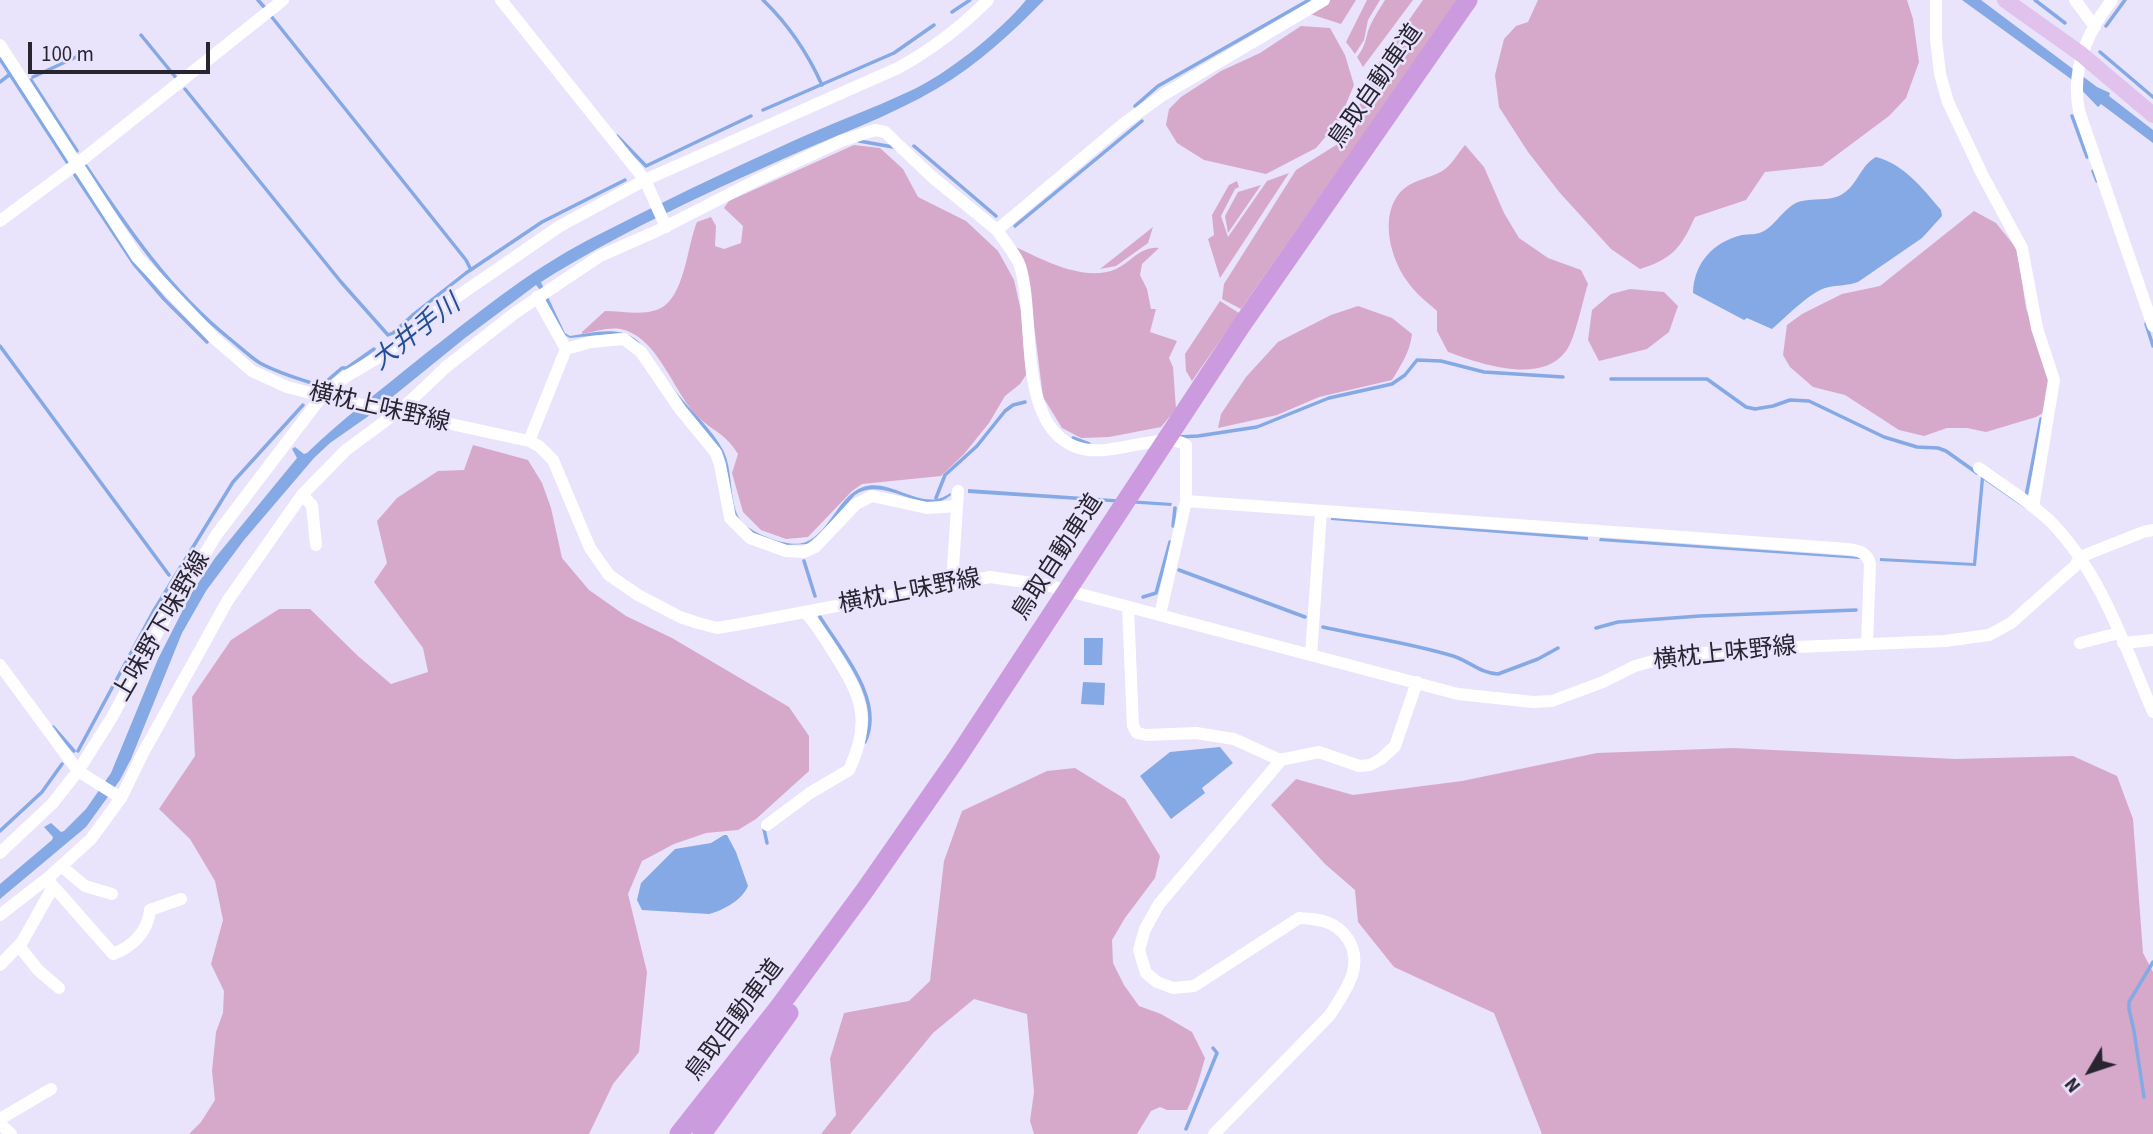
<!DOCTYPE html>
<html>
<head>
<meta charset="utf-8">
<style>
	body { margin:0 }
	#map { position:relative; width:2153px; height:1134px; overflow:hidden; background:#e9e3fc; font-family:"Source Sans 3",sans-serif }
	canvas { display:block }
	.north { position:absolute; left:2055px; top:1036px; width:70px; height:70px; -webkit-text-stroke:5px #e9e3fc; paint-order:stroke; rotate:231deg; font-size:19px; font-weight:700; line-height:28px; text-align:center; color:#282530 }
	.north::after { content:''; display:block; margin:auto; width:24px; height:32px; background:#282530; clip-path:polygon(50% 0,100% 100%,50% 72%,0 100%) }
	.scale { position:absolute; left:28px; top:42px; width:182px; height:32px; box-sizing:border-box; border:4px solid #282530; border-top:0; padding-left:9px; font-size:21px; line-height:24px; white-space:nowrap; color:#282530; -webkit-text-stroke:5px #e9e3fc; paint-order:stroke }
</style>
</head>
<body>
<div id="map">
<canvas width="2153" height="1134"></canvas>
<div class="north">N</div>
<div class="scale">100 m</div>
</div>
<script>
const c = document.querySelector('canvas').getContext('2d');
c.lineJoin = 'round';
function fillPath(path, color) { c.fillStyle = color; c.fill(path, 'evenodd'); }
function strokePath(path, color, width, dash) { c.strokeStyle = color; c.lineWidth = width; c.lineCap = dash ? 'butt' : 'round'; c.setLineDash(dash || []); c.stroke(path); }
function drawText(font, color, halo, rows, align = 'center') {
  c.font = font + ' "Source Sans 3","Noto Sans JP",sans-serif'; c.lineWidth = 5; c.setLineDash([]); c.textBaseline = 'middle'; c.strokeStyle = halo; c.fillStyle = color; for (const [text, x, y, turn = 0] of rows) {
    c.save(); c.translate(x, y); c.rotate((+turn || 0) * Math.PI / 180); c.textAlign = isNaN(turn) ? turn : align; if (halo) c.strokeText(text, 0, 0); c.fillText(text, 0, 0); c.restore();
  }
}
fillPath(new Path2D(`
	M1329 0H1356L1341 24 1310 14Z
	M1367 0H1380L1368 20 1364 40 1355 54 1346 42Z
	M1385 0H1413L1363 67 1357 57C1364 48 1365 42 1368 31 1372 20 1379 10 1385 0Z
	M1423 0H1458L1241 309 1222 299 1224 284 1296 170 1341 142 1364 96V81H1366Z
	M1538 0H1907L1913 19 1919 62 1906 98 1889 116 1822 166 1765 172 1746 200 1695 217C1681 248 1672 259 1640 269L1611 249 1560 193 1528 152 1499 107 1495 75 1504 39 1516 26 1528 22Z
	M1301 26 1330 28 1345 55 1354 85 1339 121 1316 148 1266 174 1204 160 1177 143 1166 125 1169 109 1181 97 1221 71 1260 53Z
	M854 145 880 148 903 169 918 197 966 221 998 251 1014 280 1021 311 1026 375 1020 384 1005 396 989 423 964 454 941 476 862 484 852 491 808 537 786 539 761 530 743 512 732 473 738 454C725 433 714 432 698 417 673 392 658 336 620 329 609 327 593 332 582 334V332L605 311C621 311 643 316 659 309 685 298 687 245 697 222L711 217 716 226 715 246 724 249 741 243 743 226 724 208 729 201Z
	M1465 145 1484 167 1504 213 1519 238 1548 258 1581 270 1588 284C1583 299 1575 340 1566 351 1541 385 1481 364 1448 352L1437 331V311C1427 302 1415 293 1407 281 1391 259 1380 219 1398 195 1411 178 1430 180 1445 169 1452 164 1459 152 1465 145Z
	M1289 173 1220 278 1208 239 1214 235 1212 215 1229 185 1237 181 1239 187 1235 189 1221 216 1228 237 1267 181Z
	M1261 185 1228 233 1225 216 1238 192Z
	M1974 211 1996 223 2017 249 2026 308 2049 381 2045 412 2036 417 1986 432 1967 428H1947L1924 436 1899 430 1845 395 1813 387 1790 367 1783 355 1787 325 1802 314 1842 294 1880 286Z
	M1153 227 1148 243 1116 266 1100 269Z
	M1012 245C1041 259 1084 283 1116 269 1132 262 1140 246 1159 248L1142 264 1140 275 1147 289 1151 309H1156L1150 332 1177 341 1169 358 1173 367 1176 409 1161 427 1109 437 1081 438 1062 428 1043 397 1029 286Z
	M1630 289 1664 292 1678 306 1669 332 1647 349 1599 361 1588 340 1592 310 1611 294Z
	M1220 301 1239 313 1192 381 1186 371 1185 354Z
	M1358 306 1392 318 1412 334C1410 352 1401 365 1392 380L1319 397 1277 415 1218 428 1221 414 1246 377 1278 342 1331 315Z
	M473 445 528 460 542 483 551 508 562 558 589 590 626 616 672 638 789 707 809 736V771L756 819 738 830 706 833 674 844 642 861 628 894 647 972 639 1052 613 1084 589 1134H189L201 1122 215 1100 212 1071 216 1032 223 1013 224 991 211 964 223 920 215 881 190 839 159 809 195 756 192 697 231 640 279 609H310L358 656 391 684 428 672 423 648 374 582 387 563 377 521 397 498 438 471 464 470Z
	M1733 748 1955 759 2073 756 2117 776 2133 819 2143 953 2153 972V1134H1542L1494 1013 1394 967 1358 922 1355 890 1325 864 1271 805 1296 779 1353 795 1462 781 1597 753Z
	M1075 768 1125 799 1160 856 1155 878 1125 918 1112 940 1113 963 1124 985 1139 1006 1161 1014 1192 1032 1205 1058C1200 1076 1195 1094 1187 1110H1167L1160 1107 1151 1111 1137 1134H1034L1030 1121 1034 1092 1027 1014 974 999 933 1033 850 1134H821L836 1115 830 1059 844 1013 909 1001 930 981 944 861 962 811 1047 771Z`), '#d6a9cb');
fillPath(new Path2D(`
	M1026 0H1044C1012 33 977 65 938 88 889 117 834 136 783 159 700 196 617 234 541 282L544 289 541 291 536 285 465 338 370 415 330 443 314 458 244 540 206 591 182 633 131 759 120 780 86 827 0 899V884L52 840 53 837 44 827 51 823 61 832 64 831 86 809 111 773 158 659 191 594 215 558 297 458 292 449 295 447 304 454 307 453C342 419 382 389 420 358 474 316 527 272 588 240 656 205 724 172 793 141 832 123 872 109 910 91 946 75 1001 31 1026 0Z
	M1962 0H1981L2097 87 2110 93 2109 96 2153 130V143L2101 104 2098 107 2071 79Z
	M1876 157C1904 164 1923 189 1941 210L1942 216 1922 238 1858 282C1847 286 1836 285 1825 288 1809 293 1785 318 1772 329L1747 318 1744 320 1693 293C1694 263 1713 242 1742 235 1749 234 1757 235 1764 231 1777 224 1786 204 1802 201 1814 198 1827 201 1839 196 1857 188 1860 165 1876 157Z
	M548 297 565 333 570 336C593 333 619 325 638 341 651 357 663 375 676 392 691 411 712 429 723 450 734 470 728 506 742 522 753 534 790 549 806 542 830 532 838 496 863 487 892 477 923 514 950 493L951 495C923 519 886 474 855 495L820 534 807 544 784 545 749 532 736 518 727 472 620 333 570 338 559 332 540 298Z
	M1981 476 2027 507 2026 509 1984 480 1976 566 1880 561V558L1973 563Z
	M968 489 1172 503 1171 506 968 493Z
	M1331 518 1588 537V540L1331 520Z
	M1600 538 1861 557 1860 559 1599 541Z
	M1084 638H1103L1102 665H1084Z
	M1083 682 1105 683 1104 705 1081 704Z
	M1220 747 1233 763 1202 788 1205 793 1171 819 1140 776 1170 752Z
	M724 835H727L736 852 748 886C742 900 724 910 709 914L642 910 637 900 641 883 675 849 711 843Z`), '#84a9e5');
strokePath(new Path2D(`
	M258 0 265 8
	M763 0C788 24 808 54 822 85
	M2035 0 2065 23
	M952 12 970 0
	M271 16 466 260 470 268
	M2106 26 2125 0
	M141 35 177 79
	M2100 52 2153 97
	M0 59 67 162
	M33 77 76 57
	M31 80 77 151
	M0 82 9 75
	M185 89 341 282 388 335 393 333 414 314 466 273 542 222 625 180
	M1135 106 1158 86 1309 0
	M763 110 894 53 934 25
	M2072 116 2087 157
	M617 136 646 166 751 116
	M859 141 893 147
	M914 146 996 216
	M86 166C128 229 170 291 230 339 240 347 250 357 260 363 280 374 300 379 321 386L342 368H347L374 349
	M2093 171 2097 181
	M75 175 134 264 164 299 207 342
	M1015 226 1142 121
	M2146 324 2153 346
	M0 346 169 575
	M1611 379H1707L1746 407 1755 409 1773 406 1790 400 1809 401 1884 437 1917 447 1938 448 1946 451 1977 473
	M1178 437 1198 436 1257 427 1329 398 1392 384 1405 375 1417 360 1441 361 1484 372 1563 377
	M1073 438 1089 444
	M2026 496 2041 419
	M936 498 945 475 977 446 1005 411 1013 405 1025 402
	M1173 526 1175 508
	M804 561 815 596
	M1179 570 1305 617
	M1143 597 1156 593 1170 542
	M820 617C841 651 885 700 865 742
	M1323 627C1366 637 1411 643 1453 656 1469 661 1480 673 1498 674L1538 659 1558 648
	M1596 628 1618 622 1700 616 1856 610
	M53 727 74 751
	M78 751 153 612 233 482 303 405
	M764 829 767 843
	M0 831 42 792 62 764
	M2144 1097 2134 1031 2129 1009V1002L2153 962
	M1186 1129 1217 1053 1213 1048`), '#84a9e5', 3.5);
strokePath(new Path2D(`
	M501 0 645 180 666 227
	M1936 0V39L1940 74 1948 102 1982 174 2022 248 2037 328 2054 380 2033 507
	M2075 0 2095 27
	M2112 0C2086 33 2071 69 2079 111L2153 326
	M0 45 137 257 214 338 252 371 287 387 322 396 529 441 539 446 553 460 590 548 609 575 638 595 680 617 698 623 717 628 741 624 990 577 1046 585 1458 694 1533 702 1552 701 1603 682 1635 666 1671 656 1747 649 1945 641 1989 635 2011 623 2075 566 2080 557 2143 532 2153 530
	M0 221 78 163 283 0
	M537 297 566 349 591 342 624 339 641 352 680 409 716 453 720 465 730 518 750 538 786 551 804 552 815 547 856 504 872 496 927 508 957 506
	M529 441 566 349
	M1979 468C2003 486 2031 502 2052 523 2102 575 2125 647 2153 712
	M302 495 312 505 316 545
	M1186 501 1848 549C1859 551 1867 552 1870 564L1867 644
	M952 583 958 491
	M1128 607 1133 726 1137 733 1146 735 1196 733 1234 739 1280 760 1319 752 1359 766 1370 765 1381 759 1395 746 1417 682
	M1160 615 1186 501V445C1162 429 1112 460 1076 447 1016 425 1036 317 1020 266 1016 254 1004 241 997 230L1123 124 1163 95 1324 0
	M2080 643 2119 633
	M2123 643 2153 640
	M1311 655 1321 512
	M0 665 78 771 121 798
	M767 825 810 793 849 770C872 720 862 697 834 653 825 639 817 625 806 613
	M0 853 52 804 78 771 111 719 168 613 217 534 322 396 345 377 384 354 448 303 560 226 645 180 898 68C931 50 961 27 988 0
	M61 866 85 886 112 894
	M47 879 113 954C132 947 148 932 150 910L181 899
	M0 915 49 877 91 839 121 798 143 753 228 600 302 495 346 450 403 408 446 367 515 313 600 256 657 231 755 181 841 141 875 130 885 132 931 176 997 230
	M19 946 38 970 59 988
	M0 965 22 942 53 887
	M0 1119 51 1089
	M0 1124 11 1134
	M1214 1134 1330 1015C1345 991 1365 966 1348 939 1336 921 1319 919 1299 918L1194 986 1173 988 1157 982 1146 973 1139 950 1145 929 1159 904 1282 759`), '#fff', 12);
strokePath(new Path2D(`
	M2005 0 2081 54 2153 115`), '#e0c2ec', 16);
strokePath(new Path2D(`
	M679 1134 779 1007 865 890 957 758 1241 326 1468 0
	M702 1134 789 1013`), '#cb9adf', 19);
drawText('24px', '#282530', '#e9e3fc', [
	["鳥取自動車道",1377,87,-55],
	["横枕上味野線",379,409,13],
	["鳥取自動車道",1059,558,-57],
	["横枕上味野線",910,593,-11],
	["上味野下味野線",163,627,-60],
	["横枕上味野線",1725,655,-6],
	["鳥取自動車道",736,1021,-53]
]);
drawText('italic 26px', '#234f96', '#e9e3fc', [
	["大井手川",417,334,-38]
]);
</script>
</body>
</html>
